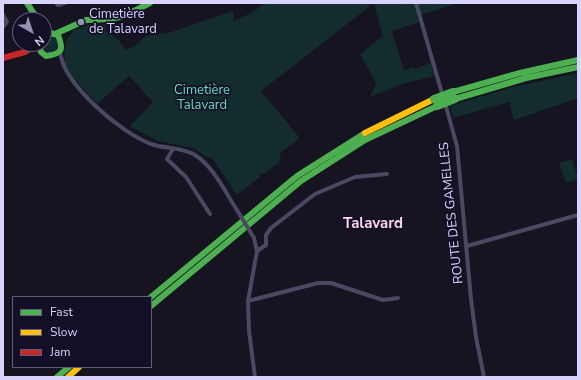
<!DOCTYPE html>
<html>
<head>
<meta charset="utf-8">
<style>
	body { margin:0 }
	#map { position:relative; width:581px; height:380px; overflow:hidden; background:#161421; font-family:"Nunito Sans",sans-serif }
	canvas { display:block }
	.frame { position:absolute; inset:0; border:4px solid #d9d4ff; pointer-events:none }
	.legend { position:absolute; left:12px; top:296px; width:140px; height:72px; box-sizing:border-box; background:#130f26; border:1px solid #625e7d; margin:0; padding:5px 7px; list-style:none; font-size:12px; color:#d9d4ff }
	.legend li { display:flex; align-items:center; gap:8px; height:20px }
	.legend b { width:20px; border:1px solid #625e7d }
	.north { position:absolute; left:12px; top:12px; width:40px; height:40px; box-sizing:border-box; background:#130f26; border:1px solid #625e7d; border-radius:50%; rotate:141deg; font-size:11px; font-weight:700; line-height:16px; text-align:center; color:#d9d4ff }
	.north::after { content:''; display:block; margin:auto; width:14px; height:18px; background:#9591b1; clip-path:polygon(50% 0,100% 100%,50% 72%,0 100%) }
</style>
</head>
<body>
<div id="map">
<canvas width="581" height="380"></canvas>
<div class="frame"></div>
<ul class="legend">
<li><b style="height:5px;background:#4caf50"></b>Fast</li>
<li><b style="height:5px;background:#ffc107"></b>Slow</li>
<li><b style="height:5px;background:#c62828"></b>Jam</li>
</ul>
<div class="north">N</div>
</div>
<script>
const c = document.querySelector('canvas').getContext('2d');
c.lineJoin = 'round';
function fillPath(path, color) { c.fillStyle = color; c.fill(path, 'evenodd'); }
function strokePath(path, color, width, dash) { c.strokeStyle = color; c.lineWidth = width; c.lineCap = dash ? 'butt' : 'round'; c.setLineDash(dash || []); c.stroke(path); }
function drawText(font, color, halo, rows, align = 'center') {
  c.font = font + ' "Nunito Sans",sans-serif'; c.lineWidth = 3.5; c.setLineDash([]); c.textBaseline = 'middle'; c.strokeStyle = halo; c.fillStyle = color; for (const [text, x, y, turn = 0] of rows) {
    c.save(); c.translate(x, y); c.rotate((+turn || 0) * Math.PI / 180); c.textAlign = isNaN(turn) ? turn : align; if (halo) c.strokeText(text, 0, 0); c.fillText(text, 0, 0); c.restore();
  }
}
fillPath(new Path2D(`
	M265 3H459L417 16 419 22 392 31 404 70 412 67 414 69 431 63 434 76 402 84 370 97 376 83 360 54 383 36 374 3 261 91 299 137 298 140 281 152 279 163 265 173 260 174V177L237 195 212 158 207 157 193 148 158 141 130 126 151 104 152 101 129 76 97 104 73 77 65 64 64 54 67 39 74 30 88 25 106 24V31L118 39 125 50 133 47 146 36 171 32 233 11 234 21 253 12Z
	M43 45a8 8 0 1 1 16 0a8 8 0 1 1-16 0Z
	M578 73V98L576 99 514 120 509 102 453 118 450 106 513 87Z
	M572 159 578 179 566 183 559 163Z`), '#132c2d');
strokePath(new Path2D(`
	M56 3 58 5 65 3
	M416 3 443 97
	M3 15 7 22 3 27
	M60 52C64 85 121 133 151 144 165 149 182 147 195 155 214 167 225 192 237 210
	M445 103 457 146 471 299 476 337 484 377
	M173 149 167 159 186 177 210 214
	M254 238 257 251 248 301 249 331 255 377
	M467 246 578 215
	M257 251 266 245V235L271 228 315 194 355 177 387 174
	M248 301 318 283H331L383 300 398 298`), '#4a4962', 4);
strokePath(new Path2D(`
	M27 3 38 20
	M55 34 86 20 111 19 124 16 150 3
	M39 44 41 52 46 56C62 54 64 50 58 35L50 33 44 35
	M453 92 520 73 578 60
	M455 99 526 78 578 67
	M151 297 297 176 365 133
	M151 306 301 181 365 140 437 106
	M57 377 69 367`), '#4caf50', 6);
strokePath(new Path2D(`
	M365 133 434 99
	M68 377 79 367`), '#ffc107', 6);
strokePath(new Path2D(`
	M3 58 25 52 37 44`), '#c62828', 6);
strokePath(new Path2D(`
	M237 210 254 238`), '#4a4962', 4);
strokePath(new Path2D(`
	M434 99 453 92
	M437 106 455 99`), '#4caf50', 8);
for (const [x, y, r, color] of [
	[81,22,4,"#9591b1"]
]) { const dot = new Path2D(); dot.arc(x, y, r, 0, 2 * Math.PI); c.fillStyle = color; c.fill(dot); strokePath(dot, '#130f26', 1.5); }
drawText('13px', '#d9d4ff', '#130f26', [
	["Cimetière",89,15],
	["de Talavard",89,30]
], 'left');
drawText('13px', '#5fe0c0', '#130f26', [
	["Cimetière",202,91],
	["Talavard",202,106]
]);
drawText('13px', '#d9d4ff', '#130f26', [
	["ROUTE DES GAMELLES",452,213,-96]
]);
drawText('bold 15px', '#ffd6f0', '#130f26', [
	["Talavard",373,224]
]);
</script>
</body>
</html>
